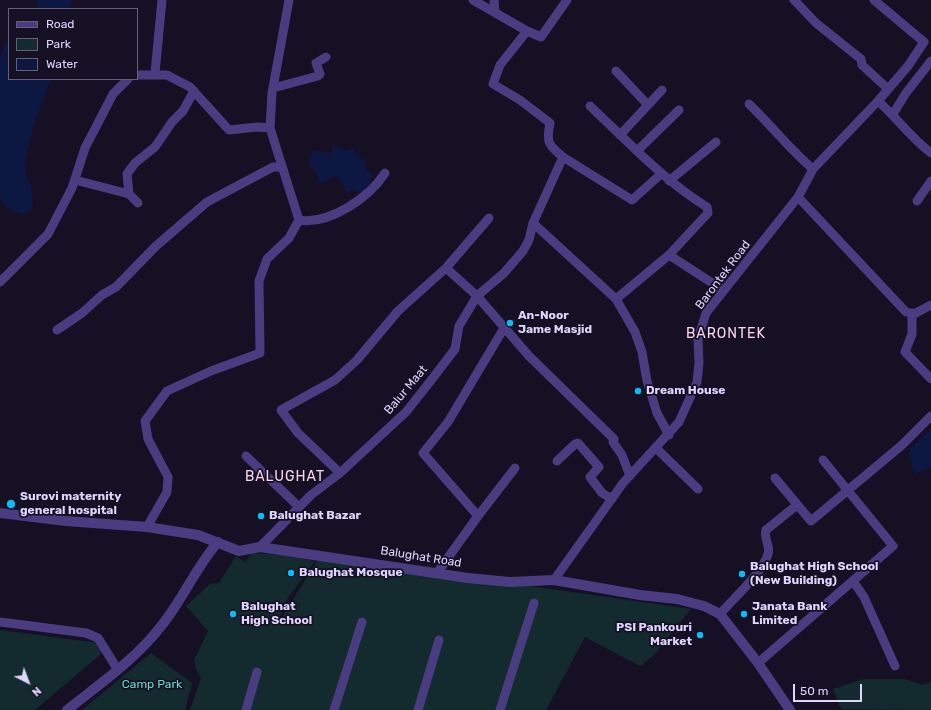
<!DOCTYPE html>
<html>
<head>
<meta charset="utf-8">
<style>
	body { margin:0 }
	#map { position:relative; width:931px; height:710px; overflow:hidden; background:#161024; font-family:Rubik,sans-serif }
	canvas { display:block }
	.legend { position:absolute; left:8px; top:8px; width:130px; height:72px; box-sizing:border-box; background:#161024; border:1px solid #665f7b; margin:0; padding:5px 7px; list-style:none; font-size:12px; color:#dfd5fd }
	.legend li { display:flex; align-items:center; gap:8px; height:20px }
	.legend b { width:20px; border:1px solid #665f7b }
	.north { position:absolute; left:8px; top:662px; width:40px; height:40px; -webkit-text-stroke:3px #161024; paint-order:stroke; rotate:138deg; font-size:11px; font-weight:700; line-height:16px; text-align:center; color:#dfd5fd }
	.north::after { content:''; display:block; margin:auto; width:14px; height:18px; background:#dfd5fd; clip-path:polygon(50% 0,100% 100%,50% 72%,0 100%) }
	.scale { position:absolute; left:793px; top:684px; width:69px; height:18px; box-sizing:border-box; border:2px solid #dfd5fd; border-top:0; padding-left:5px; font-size:12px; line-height:14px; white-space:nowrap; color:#dfd5fd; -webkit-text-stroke:3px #161024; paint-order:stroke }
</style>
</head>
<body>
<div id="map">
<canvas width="931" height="710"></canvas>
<ul class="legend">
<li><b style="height:5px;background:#493c81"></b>Road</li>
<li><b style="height:11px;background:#132b2e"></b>Park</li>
<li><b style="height:11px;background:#0c1841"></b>Water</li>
</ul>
<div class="north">N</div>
<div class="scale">50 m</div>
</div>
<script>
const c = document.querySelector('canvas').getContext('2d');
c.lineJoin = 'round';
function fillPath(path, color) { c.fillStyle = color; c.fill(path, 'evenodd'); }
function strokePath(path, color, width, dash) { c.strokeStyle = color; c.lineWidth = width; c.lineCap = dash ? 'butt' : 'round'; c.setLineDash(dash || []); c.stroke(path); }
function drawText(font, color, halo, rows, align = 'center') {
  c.font = font + ' Rubik,sans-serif'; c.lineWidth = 3.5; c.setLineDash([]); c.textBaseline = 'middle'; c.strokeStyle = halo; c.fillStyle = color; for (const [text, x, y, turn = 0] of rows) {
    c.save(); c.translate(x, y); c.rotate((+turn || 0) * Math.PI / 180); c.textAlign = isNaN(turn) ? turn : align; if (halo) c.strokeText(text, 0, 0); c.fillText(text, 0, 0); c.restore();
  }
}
fillPath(new Path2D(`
	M252 553 284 555 315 561 287 599 276 627 320 556 691 609 654 655 640 666 585 637 546 710H190L201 678 196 669 194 660 208 631 186 606 210 584 219 583 236 556 245 562Z
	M0 630 99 643 101 654 35 710H0Z
	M151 653 192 683 185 710H82Z
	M863 679H904L923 685 931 682V710L841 709 833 689Z`), '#132b2e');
fillPath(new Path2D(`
	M37 0H72L70 9H38Z
	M9 41V79H51L34 124 25 162 26 176 31 185 33 207 26 214 12 211 0 199V58L5 44Z
	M333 146 347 151 353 149 362 160 365 159 366 170 372 174C371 185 369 188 359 193L354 190 346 192 341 181 336 175 321 184 315 171 309 165 312 152 317 151 329 153 332 152Z
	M931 429V468L914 474 909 450Z`), '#0c1841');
strokePath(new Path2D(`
	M289 0 272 93 270 128 299 220
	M473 0 527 31
	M494 0 495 12
	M794 0 816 23 861 59 862 65 887 88
	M874 0 924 42 908 66 878 101
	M616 71 647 104
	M155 73 162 0
	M137 75H167L190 87 229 130 257 127 270 128
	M273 88 318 76 320 74 316 63 326 57
	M749 104C771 125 790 150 813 169
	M590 106 637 151
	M679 110 637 151C659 172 681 191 707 207L708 213 669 255 723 290
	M893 114 906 93 931 61
	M620 135 662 90
	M563 157 632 200 661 174
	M75 180 129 194
	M669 181 716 142
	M798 197 906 312 914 314 931 305
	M917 201 931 181
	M138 203 129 194 127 174 135 163 155 147 172 122 183 111 194 91
	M299 220C329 225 369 198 385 173
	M533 223 616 299 669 255
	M446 268 489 218
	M0 282 48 234 72 188 85 148 113 94 128 79
	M616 299 635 332 642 352 647 381 657 413 669 435
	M912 313V334L905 352 931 379
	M57 330 82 313 102 295 116 287 156 246 207 202 273 167H281
	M656 448 698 489
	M246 456 299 507
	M557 461 575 444 578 443 599 467 590 477 602 493 612 499
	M340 473 298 433 281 410 335 380 357 360 398 311 446 268 477 296 529 356 614 439 613 442 622 455 630 476
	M775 478 811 521 902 445 931 416
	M478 516 515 468
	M147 527 167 492 168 477 148 439 145 421 167 391 211 371 260 353 259 281 267 259 289 238 299 220
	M260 547 311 495 340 473 406 412 429 383 455 349 459 326 477 296 504 273 523 251 529 240 533 223 563 157C548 145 546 142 550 123L520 100 493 84 500 65 527 31 541 37 567 0
	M437 573 478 516 423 453 448 422 504 328
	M554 580 623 483 679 422 697 382 699 363 698 339 706 313 798 197 813 169 878 101C897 118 911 138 931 153
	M853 581 864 597 895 666
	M720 614C733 599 763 572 768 554 771 546 763 538 766 530L797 505
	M0 622 86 633 98 638 118 670
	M758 663 893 546 823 460
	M246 710 257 672
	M334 710 362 622
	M418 710 439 640
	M500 710 534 603`), '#493c81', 9);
strokePath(new Path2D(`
	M0 513 66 521 147 527 198 535 239 551 260 547 468 578 510 582 554 580 640 595 677 599 704 606 720 614 758 663 790 710
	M67 710C100 684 136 659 162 625 183 599 196 567 218 542`), '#493c81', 10);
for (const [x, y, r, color] of [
	[510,323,4,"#09bcf5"],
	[638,391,4,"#09bcf5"],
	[11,504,5,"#09bcf5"],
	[261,516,4,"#09bcf5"],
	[291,573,4,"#09bcf5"],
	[742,574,4,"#09bcf5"],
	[233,614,4,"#09bcf5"],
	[744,614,4,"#09bcf5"],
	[700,635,4,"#09bcf5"]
]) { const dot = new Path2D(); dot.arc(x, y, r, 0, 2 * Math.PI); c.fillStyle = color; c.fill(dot); strokePath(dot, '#161024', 1.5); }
drawText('12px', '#dfd5fd', '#161024', [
	["Barontek Road",723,275,-53],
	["Balur Maat",406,390,-50],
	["Balughat Road",421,557,9]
]);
drawText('bold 12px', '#dfd5fd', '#161024', [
	["An-Noor",518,316],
	["Jame Masjid",518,330],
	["Dream House",646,391],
	["Surovi maternity",20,497],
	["general hospital",20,511],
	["Balughat Bazar",269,516],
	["Balughat High School",750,567],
	["(New Building)",750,581],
	["Balughat Mosque",299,573],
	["Balughat",241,607],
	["High School",241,621],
	["Janata Bank",752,607],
	["Limited",752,621],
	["PSI Pankouri",692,628,"right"],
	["Market",692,642,"right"]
], 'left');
drawText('12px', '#63dbce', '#161024', [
	["Camp Park",152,685]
]);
c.letterSpacing = '1px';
drawText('14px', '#fdd6ea', '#161024', [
	["BARONTEK",726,334],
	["BALUGHAT",285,477]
]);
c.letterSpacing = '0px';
</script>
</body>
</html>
